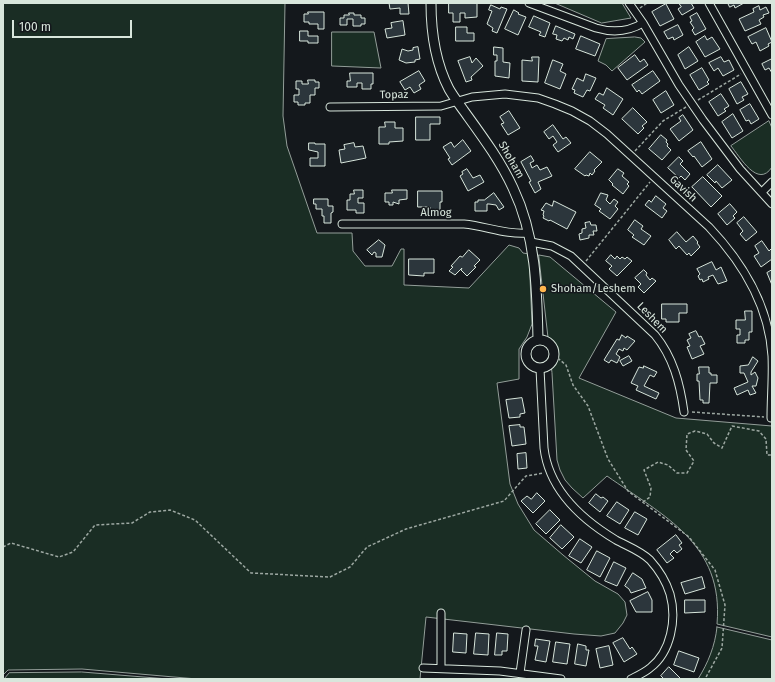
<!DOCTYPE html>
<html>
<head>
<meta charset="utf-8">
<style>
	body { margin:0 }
	#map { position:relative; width:775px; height:682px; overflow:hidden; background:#14181c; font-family:"Fira Sans",sans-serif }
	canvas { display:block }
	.frame { position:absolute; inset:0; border:4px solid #d8e6dc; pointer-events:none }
	.scale { position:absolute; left:12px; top:20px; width:120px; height:18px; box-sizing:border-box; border:2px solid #d8e6dc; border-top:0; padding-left:5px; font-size:12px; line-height:14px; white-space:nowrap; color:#d8e6dc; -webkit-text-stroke:3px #14181c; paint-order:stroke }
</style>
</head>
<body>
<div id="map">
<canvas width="775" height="682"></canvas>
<div class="frame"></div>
<div class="scale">100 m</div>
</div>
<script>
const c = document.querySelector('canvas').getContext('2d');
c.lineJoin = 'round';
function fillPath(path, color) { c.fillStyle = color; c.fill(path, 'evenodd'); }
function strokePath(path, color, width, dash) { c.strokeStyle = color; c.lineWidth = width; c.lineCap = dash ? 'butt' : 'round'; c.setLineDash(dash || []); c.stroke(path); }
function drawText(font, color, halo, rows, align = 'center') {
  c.font = font + ' "Fira Sans",sans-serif'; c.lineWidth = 3; c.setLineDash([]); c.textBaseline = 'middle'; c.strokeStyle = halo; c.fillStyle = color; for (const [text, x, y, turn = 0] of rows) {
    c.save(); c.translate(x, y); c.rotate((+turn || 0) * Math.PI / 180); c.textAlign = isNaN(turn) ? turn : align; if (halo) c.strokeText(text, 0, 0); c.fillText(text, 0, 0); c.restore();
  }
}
const green = new Path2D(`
	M3 3H285L283 116 287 146 317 233H352L353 251 365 266H392L401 249H404V285L469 288 509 245 519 248 523 253 529 254 532 324 527 337 519 349V379L497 383 510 484 518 504 534 530 563 555 595 581 618 594 625 602 627 615 623 623 615 633 601 636 574 634 426 617 420 679H197L82 669 8 670 3 675Z
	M555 3H622L631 18 602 23Z
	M332 32H374L381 68 332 66Z
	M635 37 641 38 645 42 612 71 606 65 598 61 606 39Z
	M769 121 772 128V167C758 189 740 157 731 146Z
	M539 255 550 257 616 312 579 378 676 418 772 426V637L717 624C724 544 664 516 607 476L583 498 572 488 565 480 560 470 557 460 552 373Z
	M717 627 772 640V679H698C708 663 715 646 717 627Z
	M82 672 168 679H4L9 673Z`);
fillPath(green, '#1a2d24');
strokePath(green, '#939e99', 1);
const building = new Path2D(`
	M384 3H408L409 14H400V8L390 9 389 3Z
	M449 3H477V17L465 18V13H460V22H453V13H449Z
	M679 3H691L694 8 682 15 678 9 681 7Z
	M728 3H744L735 8 734 5 730 7Z
	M666 4 674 19 660 26 652 12Z
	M491 5 500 9 501 7 507 9 497 33 492 31 493 28 487 24 492 11 489 10Z
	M759 6 760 10 766 7 769 13 763 15 764 17 759 20 761 24 745 31 739 19 754 12 753 9Z
	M514 10 519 13 518 14 526 17 518 35 505 29Z
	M308 12H324V29H318V24H309V22H304V14H308Z
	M349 13H354V15H361V18H365V24H361V26H353V19H347V25H340V18H344V15H349Z
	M697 13 706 29 695 35 692 30 694 28 690 22 692 21 690 17Z
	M534 16 550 23 545 37 539 35 541 32 529 27Z
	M403 21 405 35 387 38 385 29 392 28 391 23Z
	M678 25 683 35 674 40 673 37 668 39 664 32Z
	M556 26 575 34 573 39 569 37 568 40 564 38 562 41 556 39 557 35 553 34Z
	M456 27H467V33H474V41H456Z
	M766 28 772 42 768 44 769 46 760 51 756 42 752 44 748 37Z
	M300 31H308V36H318V43H308V41H300Z
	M581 36 600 44 595 56 576 49Z
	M705 36 707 40 712 37 720 49 705 57 696 42Z
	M418 47 420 59 415 60V62L406 63 399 60 402 49 408 51 413 50V48Z
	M494 47 503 48V62L510 63 509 78 495 76V61H497V55H494Z
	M689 47 698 61 685 69 678 55Z
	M635 55 640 62 644 59 648 65 627 80 618 68Z
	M470 57 472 63 476 58 483 66 471 77 472 80 466 82 458 61Z
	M532 57H539L538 82 522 81V60L532 61Z
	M721 57 724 62 729 60 734 70 723 76 718 68 714 71 709 63Z
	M772 59V73L769 68 765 70 762 64Z
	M553 60 563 64 560 71 566 74 560 89 545 83Z
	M702 68 709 80 707 82 709 84 699 90 690 75Z
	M419 71 425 81 419 85 421 89 414 93 410 87 405 90 400 82Z
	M653 71 660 81 642 94 639 90 637 92 632 85Z
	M350 73H373V84H371V89H362V83H357V87H347V81H350Z
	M586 74 596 78 590 91 587 90 583 97 574 93 575 90 572 89 577 78 583 81Z
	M308 80H315V82H319V88H315V95H310V103H305V105H298V102H294V95H299V89H296V81H302V84H308Z
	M741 82 748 94 742 97 744 100 737 104 729 89Z
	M607 88 623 99 613 115 603 108 605 105 595 99 599 93 603 95Z
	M666 91 674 105 661 113 653 100Z
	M721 94 729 106 724 109 726 111 718 116 709 102Z
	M750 104 759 119 751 124 749 120 746 121 740 110Z
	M633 108 647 122 642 126 644 128 638 134 622 119Z
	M509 111 520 128 508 135 501 124 504 123 500 117Z
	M733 114 743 131 732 138 722 122Z
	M683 115 693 130 679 141 670 129 681 121 679 118Z
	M416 117H440V124H430V140H416Z
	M385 122H395V128H403V141L389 142V144H379V127H385Z
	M553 125 563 139 566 137 571 143 558 152 553 145 557 142 553 136 549 139 544 132Z
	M661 135 667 140 666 142 668 144 667 146 671 150 662 160 649 149Z
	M463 140 471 151 452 165 448 159 450 158 443 147 451 142 454 147Z
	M701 142 712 159 702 167 694 156 693 157 688 151Z
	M309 143H315V144H325V166H310V158H318V152L309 150Z
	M354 143 355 147 363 146 366 158 341 163 339 150 345 149 344 145Z
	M590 152 602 162 594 170 595 171 592 175 590 173 589 176 586 175 585 176 575 169Z
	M531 156 534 161 530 163 532 168 537 165 540 170 547 167 552 176 538 182 541 189 535 193 529 182 531 181 521 162Z
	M679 157 683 161 680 164 690 174 685 180 681 176 679 178 668 168Z
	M718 165 732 180 722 188 716 181 715 183 707 175Z
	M467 169 473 178 480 175 484 182 468 191 460 176 463 174 462 172Z
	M618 169 624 173 622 176 629 182 627 184 629 186 623 194 612 185 613 184 609 180Z
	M703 177 722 196 711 207 692 187Z
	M354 190H363V198H358V203H364V213H356V210H347V200H350V194H354Z
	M392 190H407V199L399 200V204L393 202V205H389V202H385V193H392Z
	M418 191H442V202H440V211H430V207H418Z
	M494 193 504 207 499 210 496 205 489 204H487V211H475V202H478V200H484Z
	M601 193 608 195 606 200 610 204 614 199 618 202 615 206 618 209 610 219 599 211 601 209 595 205Z
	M656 196 666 204 663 208 667 211 662 218 645 205 649 200 651 202Z
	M314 199H328V206H333V212L331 213V223H324V216H322V209H316V204H314Z
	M554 201 576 212 567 229 550 220 549 221 543 218 544 216 543 215 544 211 541 210 546 203 552 206Z
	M730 204 737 212 733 216 735 218 727 225 718 214Z
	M744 217 757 232 746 241 740 234 743 231 737 223Z
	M635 220 643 226 641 229 651 236 644 245 632 237 634 235 628 230Z
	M590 222 591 225H596L597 231H593L594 235H589V238L580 240 579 234 582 233V229L586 228 585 223Z
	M677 232 686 242 693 236 698 242 697 243 700 247 691 256 689 253 687 255 679 246 676 249 669 240Z
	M379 240 385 245 382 257H376V253L374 252 372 255 367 250Z
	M762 241 769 251 772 248V259L761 267 754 256 759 253 755 246Z
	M469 250 480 260 474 266 476 267 467 276 461 270 462 268 455 275 449 271 453 267 451 266 460 256 462 257Z
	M611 255 615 259 617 256 620 259 622 257 625 259 627 257 632 261 617 276 609 269 612 266 606 261Z
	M409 259H434V273H424V276L409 275Z
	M712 262 716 270 721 267 727 281 718 284 713 275 708 277 709 279 703 282 702 279 700 280 698 276 700 274 697 269Z
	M644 270 647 273 646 275 650 280 652 278 656 281 644 293 638 287 641 284 635 278Z
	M772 270V285L767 273Z
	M662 304H687V313H679V322H666V319H662Z
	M745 311H752V332H749V340H745V343H737V335H740V329H736V320H745Z
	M696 331 699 337 701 336 705 344 700 346 704 354 692 359 687 347 690 346 687 340 691 338 689 334Z
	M622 335 626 338 627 336 635 341 627 350 624 348 623 351 619 349 616 354 620 357 617 363 611 360 609 363 604 360 617 339 619 340Z
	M629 356 632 361 623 366 620 361Z
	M753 357 758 361 751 372V375L755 372 758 378 756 386H752L756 393 750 395 748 390 737 395 734 388 748 382 744 373H740V366L748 365Z
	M644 366 657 372 654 377 650 375 644 386 659 393 656 399 636 390 638 386 631 383 639 367 643 368Z
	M699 367H709V373H711V375H717V383H710L709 403H703V400H700L699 381H697V374H699Z
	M522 398 525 413 520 414V417L509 418 506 400Z
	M520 425V427H524L526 444 512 446 509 426Z
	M526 453 527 468 518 469 517 454Z
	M537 493 545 501 533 513 521 501 527 496 531 499Z
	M596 494 601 498 603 497 608 501 600 512 589 503Z
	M617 502 629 510 620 524 607 516Z
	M550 510 560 520 546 534 536 524Z
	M635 512 647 519 638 535 625 528Z
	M561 525 574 537 562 549 550 538Z
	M676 535 682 543 679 545 682 549 677 553 674 550 670 554 674 558 667 563 657 550Z
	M580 539 592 547 581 563 569 556Z
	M597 551 610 558 600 577 587 570Z
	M614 562 626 568 617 586 605 581Z
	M633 573 642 579 646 588 631 593 629 589 625 586Z
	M702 577 705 588 685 594 681 583Z
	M648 592 652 600V612H636L630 601Z
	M685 600H705V612L685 613Z
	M454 633 467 634 466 653 453 652Z
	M476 633 489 634 488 655 474 654Z
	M497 633 508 634 507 651H502V655H495Z
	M623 638 630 649 632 647 637 654 624 662 613 643Z
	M536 639 550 641 546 662 535 660 538 646H535Z
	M556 642 570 644 567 664 553 662Z
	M578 644 586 646V650H589L586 666 575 664Z
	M609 646 613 665 600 668 596 649Z
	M679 651 699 658 694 672 674 665Z
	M669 667 681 679H664L661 676Z`);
fillPath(building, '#2c363c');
strokePath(building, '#d8e6dc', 1);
const minor = new Path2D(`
	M529 3 596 28C613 33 628 32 643 23
	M629 3 643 23 679 85 703 120 740 169 772 204
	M709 3 772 115
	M330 107 441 106 472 97 505 94 538 98 555 104 572 111 590 121 607 134 709 227C743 263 769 306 772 356 773 377 771 397 771 418
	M762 192 772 182
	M342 224H464C486 226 506 235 528 233
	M531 242 552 246 571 256 655 335C673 357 680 383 684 412
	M540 369 544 448C549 490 581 519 616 540 627 546 641 551 650 560 659 570 666 581 670 594 677 619 671 652 650 668 644 673 637 676 631 679
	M441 613V668
	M423 668 500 671 561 679
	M520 673 526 630`);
const tertiary = new Path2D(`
	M431 3C431 32 435 62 449 89 453 96 459 104 464 111 482 136 500 160 513 188 536 236 537 288 538 340
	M526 354a14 14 0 1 1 28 0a14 14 0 1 1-28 0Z`);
strokePath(minor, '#d8e6dc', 9);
strokePath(tertiary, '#d8e6dc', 11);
strokePath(new Path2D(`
	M640 8 647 3
	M698 100 741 74
	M635 151 663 121 686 107
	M586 261 650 182
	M554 355 566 365 573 385 588 406 608 459 628 491 689 537 715 570 725 605 722 648 705 679
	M692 412 764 417
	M643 502 650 497 651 488 644 470 658 462 668 465 677 473H687L694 461 686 450 687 434 695 431 707 434 714 443 722 448 732 426 759 431 766 439 767 455H772
	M3 547 11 543 59 557 73 552 95 525 132 523 150 512 170 510 195 520 251 573 330 577 350 567 367 547 406 529 504 501 526 476 544 473`), '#9da8a2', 1.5, [3, 2]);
strokePath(minor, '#14181c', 7);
strokePath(tertiary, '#14181c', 9);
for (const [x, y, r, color] of [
	[543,289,4,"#ffb74d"]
]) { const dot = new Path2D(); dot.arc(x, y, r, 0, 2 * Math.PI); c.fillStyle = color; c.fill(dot); strokePath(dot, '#14181c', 1.5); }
drawText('11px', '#d8e6dc', '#14181c', [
	["Topaz",394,95,-1],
	["Shoham",511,160,60],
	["Gavish",683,189,43],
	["Almog",436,213],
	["Leshem",652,318,46]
]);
drawText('11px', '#d8e6dc', '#14181c', [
	["Shoham/Leshem",551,289]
], 'left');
</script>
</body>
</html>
